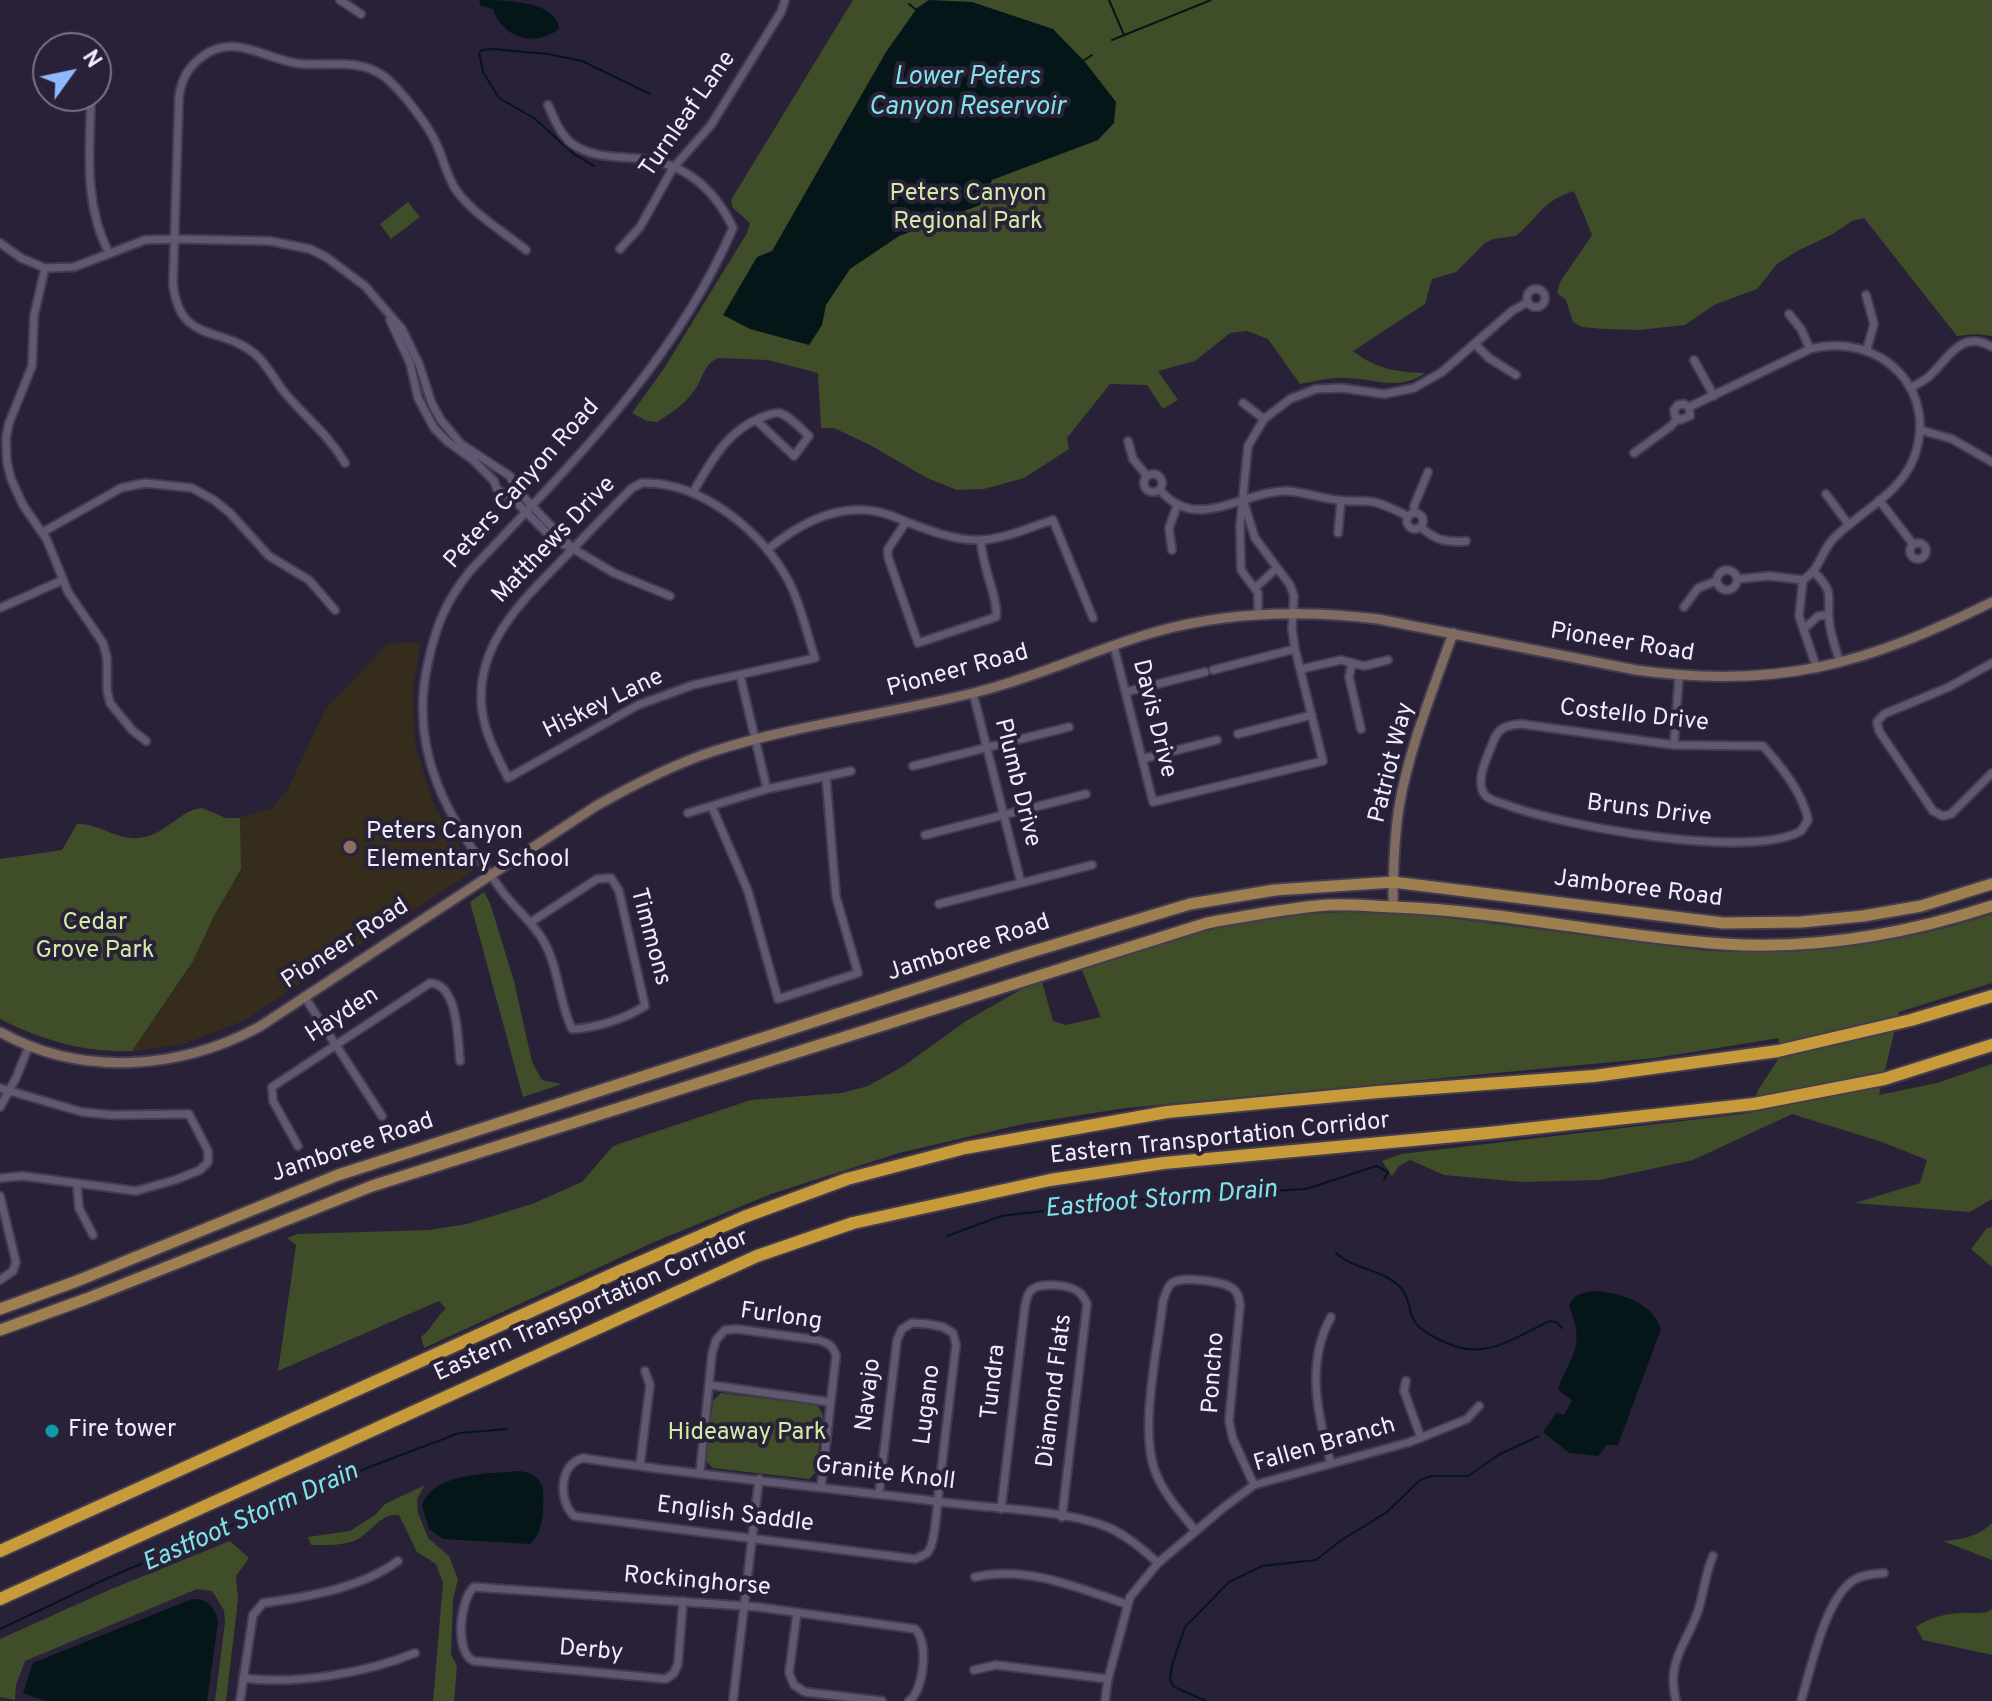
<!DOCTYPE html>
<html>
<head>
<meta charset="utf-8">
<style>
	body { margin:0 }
	#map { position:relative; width:1992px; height:1701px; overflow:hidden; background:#292138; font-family:Overpass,sans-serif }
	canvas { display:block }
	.north { position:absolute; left:32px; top:32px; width:80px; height:80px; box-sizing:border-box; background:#292138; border:2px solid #797286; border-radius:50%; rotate:57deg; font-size:22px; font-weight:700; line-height:32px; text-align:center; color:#f1ecfc }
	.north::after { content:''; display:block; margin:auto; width:28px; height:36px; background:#8eb9fd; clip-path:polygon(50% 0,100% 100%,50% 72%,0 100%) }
</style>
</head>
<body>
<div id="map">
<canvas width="1992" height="1701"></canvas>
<div class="north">N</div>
</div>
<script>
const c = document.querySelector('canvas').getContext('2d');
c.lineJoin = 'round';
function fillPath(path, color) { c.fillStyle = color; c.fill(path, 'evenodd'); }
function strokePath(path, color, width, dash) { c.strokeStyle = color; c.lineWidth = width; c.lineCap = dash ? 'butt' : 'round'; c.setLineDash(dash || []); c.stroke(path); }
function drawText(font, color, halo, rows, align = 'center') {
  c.font = font + ' Overpass,sans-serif'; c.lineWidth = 8; c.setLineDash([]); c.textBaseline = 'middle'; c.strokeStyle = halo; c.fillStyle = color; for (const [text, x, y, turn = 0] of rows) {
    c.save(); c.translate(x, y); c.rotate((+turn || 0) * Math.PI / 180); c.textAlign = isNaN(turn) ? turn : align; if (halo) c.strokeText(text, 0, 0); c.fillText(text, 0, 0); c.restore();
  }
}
fillPath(new Path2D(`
	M421 642 413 687 415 745 435 808 473 866 472 872 245 1020 184 1044 132 1051 193 961 214 916 241 869 240 818 272 808 288 789 325 710 387 644Z`), '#352c1c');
fillPath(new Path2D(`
	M853 0H1992V336L1977 334 1957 336 1864 218 1852 221 1831 235 1797 251 1777 264 1757 289 1714 305 1685 325 1639 330 1604 329 1582 327 1573 322 1566 300 1557 293 1560 282 1592 235 1574 191C1542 201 1540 216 1516 236L1493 239 1485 243 1456 272 1432 279 1425 304 1353 351C1376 369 1396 372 1425 373 1399 392 1373 378 1344 378 1330 377 1314 382 1300 384L1268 339 1247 331 1230 333 1195 361 1158 371 1178 400 1163 409 1147 385 1110 384 1067 438 1069 449 1024 478 984 489 957 490 927 478 870 445 834 428H821L818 373 768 360 719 358C704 363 704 376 696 388 686 403 672 413 657 422L647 421 632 413 665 367 747 233 750 223 733 208 731 200Z
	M408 202 420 217 391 239 380 224Z
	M202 808 226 818H240L241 869 214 916 193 961 132 1051C86 1053 41 1040 0 1019V859L62 850 77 824C98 823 117 840 139 838 165 836 179 810 202 808Z
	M484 892 490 903 514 981 532 1062 542 1080 562 1084 523 1097 470 902Z
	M1343 912 1410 913 1709 951C1806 955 1899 945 1992 914V983L1899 1012 1879 1095 1937 1083 1992 1064V1199L1970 1212 1855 1203 1920 1183 1927 1160 1882 1142 1792 1114 1693 1160 1600 1180 1522 1182 1444 1175 1410 1160 1399 1166 1392 1176 1382 1161 1401 1154 1751 1113 1758 1090 1777 1061 1779 1038 1655 1058 1126 1108 1023 1124 899 1153 771 1194 654 1242 424 1348 421 1337C432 1329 435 1317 446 1309L439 1301 278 1371 296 1245 287 1238 298 1234 429 1230 467 1224 532 1204 582 1182 613 1146 751 1100 842 1093 868 1086 902 1067 966 1021 1041 978 1053 1021 1066 1025 1101 1017 1081 968 1175 938 1274 916Z
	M1992 1227V1267L1971 1249 1987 1228Z
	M721 1393 817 1405 823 1414 816 1472 809 1479 713 1468 705 1460 713 1401Z
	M425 1485 417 1499 418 1513 428 1538 449 1556 458 1579 453 1600 451 1654 457 1666 454 1701H433L443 1583 436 1564 417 1552 399 1515C381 1512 371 1533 356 1540 341 1546 326 1545 311 1545L308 1537 350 1531 375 1515 385 1504Z
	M1992 1523V1560L1943 1541C1961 1540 1979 1536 1992 1523Z
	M230 1541 249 1558 236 1576 238 1600 226 1701H215L225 1623 224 1610 212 1591 197 1589 25 1661 16 1685 15 1700 0 1697V1639L109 1590Z
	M1992 1609V1655L1923 1640 1916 1627C1928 1618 1944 1614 1960 1613 1971 1612 1982 1616 1992 1609Z`), '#404d29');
fillPath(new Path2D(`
	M479 0C501 0 558 0 559 29 535 47 503 39 493 9L481 6Z
	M929 0 972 2 1053 29 1085 62 1116 102 1114 123 1098 140 992 180 980 205 899 236 850 269 826 305 822 325 809 345 750 329 723 315 757 257 772 251 886 52 917 8Z
	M1596 1291C1621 1293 1652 1302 1661 1329L1618 1445H1607L1598 1456 1569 1453 1543 1432 1557 1412 1564 1415 1572 1400 1558 1390C1571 1352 1586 1350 1569 1305 1575 1293 1584 1292 1596 1291Z
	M518 1471C531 1472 539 1476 543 1489 544 1506 544 1533 530 1544L443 1539 429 1529 422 1506C433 1472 489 1474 518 1471Z
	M192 1599C207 1598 216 1608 218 1622L207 1701H45L23 1693 33 1663Z`), '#041618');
strokePath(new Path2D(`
	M1109 0 1124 35
	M909 4 918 11
	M1112 40 1211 0
	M1083 61 1092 55
	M594 166 574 154 534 118 499 98 483 72 479 53 482 50 492 49 548 54 582 61 650 94
	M947 1236 1001 1216 1163 1197 1306 1189 1376 1166 1388 1172 1384 1180
	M1336 1253C1354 1270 1384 1269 1401 1288 1410 1297 1408 1312 1415 1322 1420 1330 1432 1336 1440 1340 1484 1363 1511 1339 1550 1321L1556 1322 1562 1328
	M0 1629 110 1577 372 1466 459 1433 507 1429
	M1206 1701 1174 1687 1170 1680 1172 1665 1185 1627 1229 1582 1262 1566 1316 1560 1340 1541 1387 1512 1420 1480 1432 1476H1468L1500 1454 1539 1436`), '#041618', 2);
const street = new Path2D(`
	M340 0 361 14
	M91 96C90 150 83 203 109 253
	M0 243 21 258 45 268 74 267 145 240 176 239 270 241 310 249 326 257 365 286 402 329 419 364 432 404 441 420 461 444 510 476 516 489 572 548 614 573 670 596
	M620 249 640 227 673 168 711 125 781 12 785 0
	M45 268 34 316 32 366 9 423 6 438 7 462 11 479 23 505 47 540 68 592 103 643 107 658V690L110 703 132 730 146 741
	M1527 298a9 9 0 1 1 18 0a9 9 0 1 1-18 0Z
	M1866 295 1874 324 1867 349
	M1789 314 1801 329 1810 349
	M390 320 410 363 418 398 434 428 448 442 473 460 494 481 497 489 518 504 555 541 572 548
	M1475 344 1489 358 1516 375
	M1694 360 1714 396
	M1910 388C1916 385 1922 382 1927 378 1948 361 1959 328 1992 347
	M1243 403 1264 419
	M1689 407 1690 416 1680 420 1675 416 1674 410 1678 405 1684 404 1689 407 1810 349C1880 331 1941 390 1913 460 1899 494 1860 512 1835 537 1820 552 1821 569 1803 580
	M1920 430 1952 439 1992 462
	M1128 441 1133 459 1147 476
	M1634 453 1671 426 1678 418
	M345 463C328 434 306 418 285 393 274 380 268 365 255 354 221 325 179 345 173 283L179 96C182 78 188 67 203 56 236 32 267 61 302 64 330 66 360 58 385 77 401 90 429 126 437 145 444 161 447 176 456 190 473 214 504 232 526 250
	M1144 483a9 9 0 1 1 18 0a9 9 0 1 1-18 0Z
	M642 483C701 481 763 532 789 582 801 605 807 634 815 658L693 685 638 705 508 778C497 756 485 734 482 710 474 645 523 600 563 559 586 535 609 511 632 488Z
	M1160 490C1197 534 1243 490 1288 491 1304 492 1320 498 1337 500 1349 502 1361 500 1374 502 1386 505 1397 511 1408 516
	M693 492C711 462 726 432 760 418 766 416 773 412 779 413 789 415 801 429 809 436L794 456 756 420
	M1826 494 1849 525
	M1879 500 1913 544
	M1407 521a8 8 0 1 1 16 0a8 8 0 1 1-16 0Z
	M1414 513V506L1428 472
	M906 522 888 549V557L918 643 996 617C999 599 981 565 981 540
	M1421 527C1435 540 1447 543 1466 541
	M43 532 121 488 145 483 192 488 214 500 230 513 269 556 309 580 335 610
	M1338 533 1341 501
	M1910 551a8 8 0 1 1 16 0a8 8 0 1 1-16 0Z
	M767 550C802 521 846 498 892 516 920 527 951 541 981 540 1005 539 1030 527 1053 520L1093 618
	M1172 550 1169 528 1177 506
	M1717 580a10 10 0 1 1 20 0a10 10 0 1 1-20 0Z
	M1815 573C1835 593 1827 596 1829 619 1830 634 1836 649 1840 663
	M1737 579 1770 576 1803 580
	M1803 580 1799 616 1817 669
	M1255 588 1277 568
	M1684 607 1698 588 1716 581
	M0 608 63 580
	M1258 613V593L1241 570 1240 526 1248 446 1264 419 1290 399 1316 389 1342 388 1384 394 1414 388 1442 372 1512 311 1528 302
	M1804 629 1818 616 1828 615
	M1114 647 1153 802 1323 761 1295 649 1292 629 1294 596 1290 585 1255 538 1243 500
	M1352 663 1349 677 1361 729
	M1992 663 1949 687 1884 714 1877 722 1879 731 1933 811 1943 816 1951 814 1992 773
	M1301 669 1341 660 1364 666 1388 660
	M1213 670 1295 649
	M740 675 767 789
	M1126 692 1205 672
	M973 693 1021 883
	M1521 724 1674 745 1763 746C1781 766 1803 793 1808 820L1801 831C1749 860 1563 826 1507 805 1500 802 1490 801 1485 795 1474 781 1488 756 1493 742 1498 728 1506 725 1521 724Z
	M1238 734 1312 715
	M1674 745 1679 676
	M1142 759 1217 740
	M913 766 1069 727
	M712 807 748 891 778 999 858 973 836 897 826 777
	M688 813 767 789 851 771
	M925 835 1086 794
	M939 904 1092 865
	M531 922 597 879 611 878 619 891 645 1006C624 1019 597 1028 572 1029 558 1000 559 964 541 937 530 920 514 907 502 891 450 820 407 754 428 663 436 625 446 601 470 571 570 465 674 364 733 228 715 190 687 164 643 159 618 156 593 159 571 143 560 134 554 118 548 105
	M304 996 382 1116
	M0 1088 82 1112 112 1115 189 1114 208 1151V1162L200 1170 175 1180 136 1191 23 1176 0 1178
	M0 1107 16 1078 29 1046
	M298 1146 273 1101 272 1087 430 983C458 983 458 1040 460 1061
	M77 1184 79 1208 93 1235
	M0 1196 16 1262 13 1271 0 1280
	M1331 1317C1305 1364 1318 1415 1331 1464
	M1406 1381 1404 1391 1421 1438
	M710 1385 830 1402
	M640 1465 650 1385 645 1371
	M700 1472 712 1354 716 1340 725 1330 737 1329 818 1340C828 1343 833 1345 836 1356L821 1487
	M879 1494 897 1340 902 1329 912 1323 928 1324 943 1327 953 1333 956 1345 939 1489C937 1502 936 1545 927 1553 925 1555 917 1558 915 1559L574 1516C558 1501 559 1464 583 1458 705 1477 828 1487 950 1503 997 1509 1070 1510 1112 1529 1130 1538 1143 1550 1158 1563
	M1001 1509 1025 1306C1026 1303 1027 1296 1029 1293 1037 1281 1070 1284 1080 1293 1083 1296 1085 1300 1087 1304L1062 1517
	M1195 1530C1180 1512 1162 1492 1154 1468 1140 1426 1158 1347 1163 1301 1165 1295 1167 1287 1172 1283 1182 1276 1222 1281 1232 1288 1238 1292 1239 1298 1240 1305L1229 1421 1233 1439 1254 1485
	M975 1577C1026 1565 1079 1588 1126 1604
	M683 1601 678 1664 674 1673 666 1679 474 1661C454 1653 460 1599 474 1587L758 1607 915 1629C929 1641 924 1691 909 1701
	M797 1613 789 1673 794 1685 805 1692 882 1701
	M974 1670 996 1665 1108 1679
	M243 1678C296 1685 366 1673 415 1653
	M240 1701 253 1615 263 1603C308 1597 361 1588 398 1561
	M733 1701 759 1479
	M1105 1701 1108 1679 1130 1597 1158 1563 1223 1508 1254 1485 1410 1442 1467 1419 1479 1406
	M1676 1701C1666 1661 1686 1645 1698 1611 1704 1592 1705 1574 1713 1556
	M1801 1701C1811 1669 1825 1598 1854 1580 1863 1574 1874 1574 1884 1573`);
const secondary = new Path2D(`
	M1393 907C1393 873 1394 840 1399 807 1409 748 1433 690 1453 633
	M0 1032C81 1077 179 1070 259 1027L596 806C633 785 670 766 711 752 797 724 890 714 977 692 1038 677 1095 649 1155 632 1229 611 1303 610 1378 619L1636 670C1778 690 1866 664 1992 602`);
const primary = new Path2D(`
	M0 1309 77 1281 338 1175 1014 957 1190 904 1275 890 1393 882 1723 923 1801 922 1863 916 1921 906 1992 884
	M0 1330 86 1299 372 1186 1207 923C1247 916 1287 908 1327 905 1349 904 1372 906 1394 907 1505 911 1614 937 1724 944 1815 950 1906 934 1992 906`);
const highway = new Path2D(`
	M0 1551 620 1271 744 1217 847 1179 965 1148 1167 1112 1378 1092 1594 1076 1778 1051 1911 1020 1992 996
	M0 1599 757 1256 853 1223 1050 1180 1164 1163 1488 1133 1754 1104 1884 1079 1992 1045`);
strokePath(street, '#433c50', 11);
strokePath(secondary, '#433c50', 13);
strokePath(primary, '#433c50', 15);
strokePath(highway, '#433c50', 16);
strokePath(street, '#605771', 7);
strokePath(secondary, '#7f6b60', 9);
strokePath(primary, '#9e8050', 11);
strokePath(highway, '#c79b3a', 12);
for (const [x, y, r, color] of [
	[350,847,8,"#8d6e63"],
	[52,1431,8,"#0f9aa8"]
]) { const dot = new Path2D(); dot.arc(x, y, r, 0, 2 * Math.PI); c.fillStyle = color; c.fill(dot); strokePath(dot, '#292138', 3); }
drawText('24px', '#f1ecfc', '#292138', [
	["Turnleaf Lane",689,115,-55],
	["Peters Canyon Road",523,485,-48],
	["Matthews Drive",555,541,-46],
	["Pioneer Road",1622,644,9],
	["Pioneer Road",958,672,-15],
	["Hiskey Lane",604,705,-26],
	["Costello Drive",1634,717,6],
	["Davis Drive",1153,719,76],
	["Patriot Way",1393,763,-76],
	["Plumb Drive",1016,783,76],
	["Bruns Drive",1649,812,7],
	["Jamboree Road",1638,890,7],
	["Timmons",649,937,75],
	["Pioneer Road",346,945,-33],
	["Jamboree Road",969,949,-18],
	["Hayden",343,1016,-33],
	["Eastern Transportation Corridor",1220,1140,-6],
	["Jamboree Road",353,1149,-19],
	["Eastern Transportation Corridor",592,1307,-24],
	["Furlong",781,1318,8],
	["Poncho",1215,1373,-86],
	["Tundra",995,1382,-84],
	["Diamond Flats",1056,1391,-83],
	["Navajo",870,1395,-83],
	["Lugano",929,1405,-83],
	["Fallen Branch",1325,1446,-16],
	["Granite Knoll",885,1475,7],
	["English Saddle",735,1516,7],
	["Rockinghorse",697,1583,5],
	["Derby",591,1652,5]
]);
drawText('24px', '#d1eca7', '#292138', [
	["Peters Canyon",968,195],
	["Regional Park",968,223],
	["Cedar",95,924],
	["Grove Park",95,952],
	["Hideaway Park",747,1434]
]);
drawText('24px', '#f1ecfc', '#292138', [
	["Peters Canyon",366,833],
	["Elementary School",366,861],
	["Fire tower",68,1431]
], 'left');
drawText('italic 26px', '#7fe3e9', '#292138', [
	["Lower Peters",967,79],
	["Canyon Reservoir",967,109],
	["Eastfoot Storm Drain",1161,1201,-5],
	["Eastfoot Storm Drain",251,1519,-24]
]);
</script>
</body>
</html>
